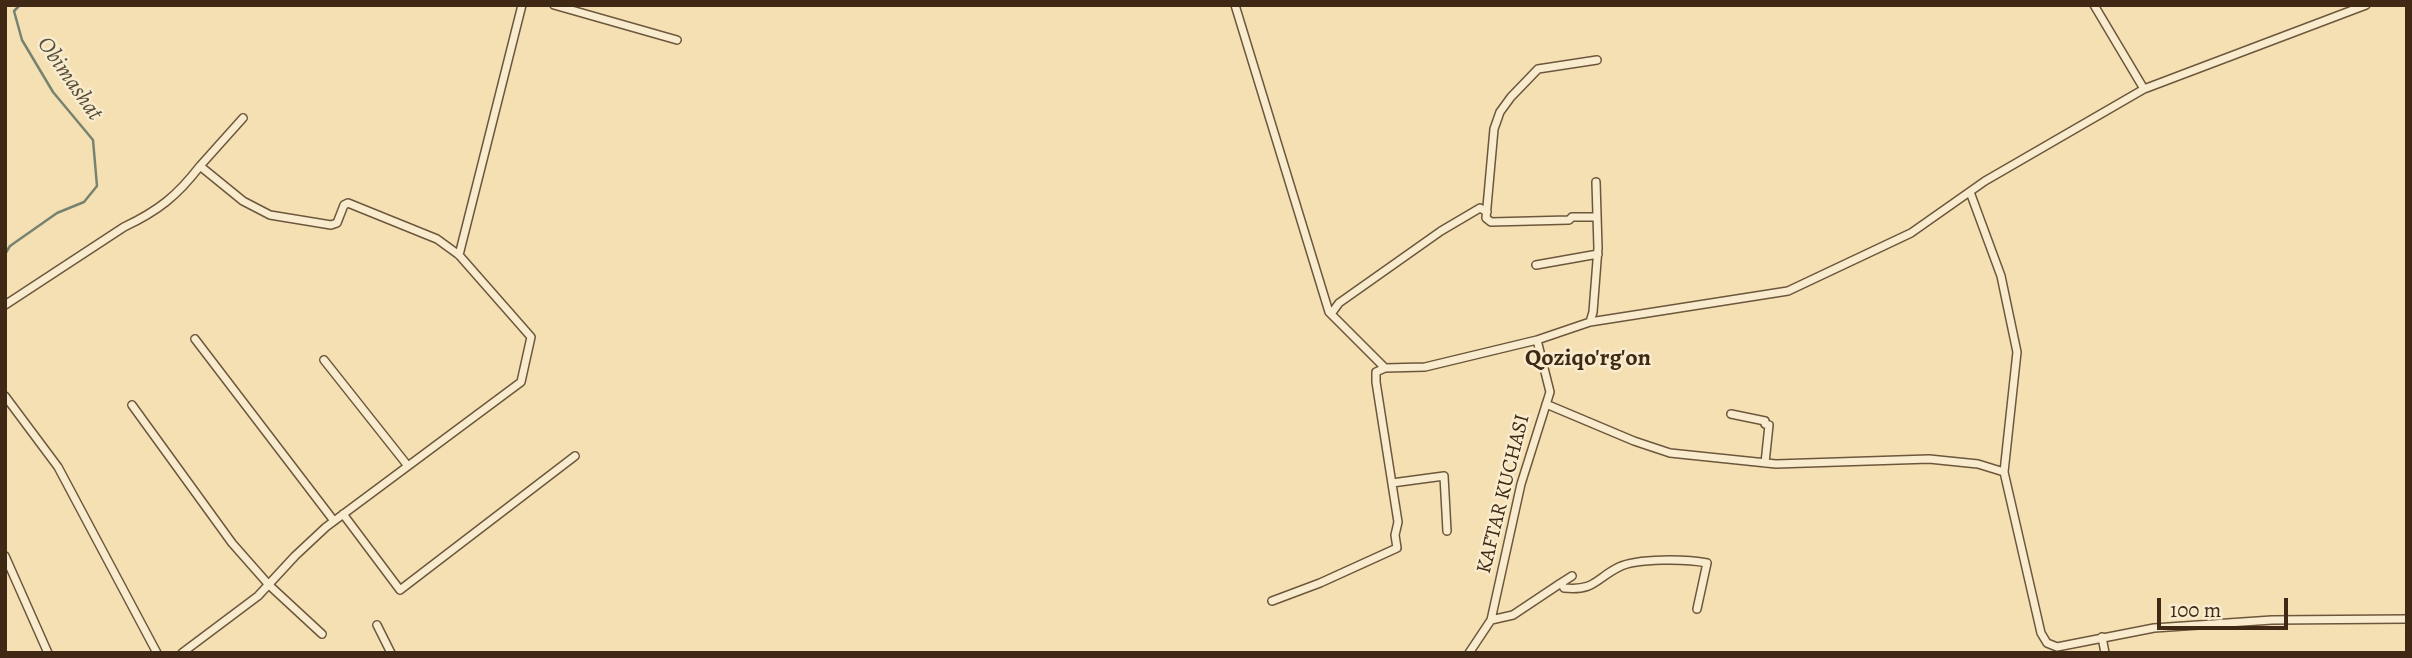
<!DOCTYPE html>
<html>
<head>
<meta charset="utf-8">
<style>
	body { margin:0 }
	#map { position:relative; width:2412px; height:658px; overflow:hidden; background:#f5e0b3; font-family:Alegreya,serif }
	canvas { display:block }
	.frame { position:absolute; inset:0; border:7px solid #402914; pointer-events:none }
	.scale { position:absolute; left:2157px; top:598px; width:131px; height:32px; box-sizing:border-box; border:4px solid #402914; border-top:0; padding-left:9px; font-size:21px; line-height:24px; white-space:nowrap; color:#402914; -webkit-text-stroke:5px #f8ebce; paint-order:stroke }
</style>
</head>
<body>
<div id="map">
<canvas width="2412" height="658"></canvas>
<div class="frame"></div>
<div class="scale">100 m</div>
</div>
<script>
const c = document.querySelector('canvas').getContext('2d');
c.lineJoin = 'round';
function strokePath(path, color, width, dash) { c.strokeStyle = color; c.lineWidth = width; c.lineCap = dash ? 'butt' : 'round'; c.setLineDash(dash || []); c.stroke(path); }
function drawText(font, color, halo, rows, align = 'center') {
  c.font = font + ' Alegreya,serif'; c.lineWidth = 5; c.setLineDash([]); c.textBaseline = 'middle'; c.strokeStyle = halo; c.fillStyle = color; for (const [text, x, y, turn = 0] of rows) {
    c.save(); c.translate(x, y); c.rotate((+turn || 0) * Math.PI / 180); c.textAlign = isNaN(turn) ? turn : align; if (halo) c.strokeText(text, 0, 0); c.fillText(text, 0, 0); c.restore();
  }
}
strokePath(new Path2D(`
	M5 254 10 246 57 213 84 202 97 186 93 140 53 92 22 40 14 11 20 5`), '#778271', 2.5);
const minor = new Path2D(`
	M554 5 677 40
	M1235 5 1329 312 1385 368
	M2094 5 2144 89
	M1597 60 1538 69 1511 97 1500 112 1494 129 1486 218 1491 222 1569 220 1572 217H1597
	M200 166 243 118
	M1970 192 2001 276 2017 352 2004 472 2041 633 2047 643 2057 647 2154 628 2272 620 2407 619
	M459 255 522 5
	M1536 265 1598 254
	M5 305 124 227C158 211 177 196 200 166L243 201 270 215 331 225 337 223 344 205 348 203 437 239 459 255 531 337 521 382 326 527 295 556 258 596 182 653
	M1331 314 1339 303 1441 231 1480 208 1487 212
	M1590 322 1593 312 1598 248 1596 182
	M195 339 334 521
	M324 360 408 466
	M5 396 58 467 157 653
	M1546 404 1634 441 1670 453 1776 464 1929 459 1978 464 2004 472
	M132 405 232 543 269 585 322 634
	M1731 414 1765 421V424L1769 425 1765 463
	M1392 483 1444 476 1447 531
	M343 514 400 590 575 456
	M5 556 48 653
	M1561 583 1572 576
	M1272 601 1320 583 1397 548 1395 535 1398 522 1376 382V372L1385 368 1425 367 1537 340 1590 322 1788 291 1911 233 1985 181 2144 89 2366 5
	M1491 620 1513 615 1561 583 1564 588C1595 591 1595 579 1619 567 1637 558 1687 559 1707 563L1697 609
	M377 625 391 653
	M2102 637 2105 653
	M1469 653 1491 620 1521 484 1550 392 1537 340`);
strokePath(minor, '#6d573c', 10);
strokePath(minor, '#f8ebce', 7);
drawText('21px', '#402914', '#f8ebce', [
	["KAFTAR KUCHASI",1504,494,-76]
]);
drawText('italic 23px', '#574e3b', '#f8ebce', [
	["Obimashat",69,79,55]
]);
drawText('bold 24px', '#402914', '#f8ebce', [
	["Qoziqo'rg'on",1588,359]
]);
</script>
</body>
</html>
